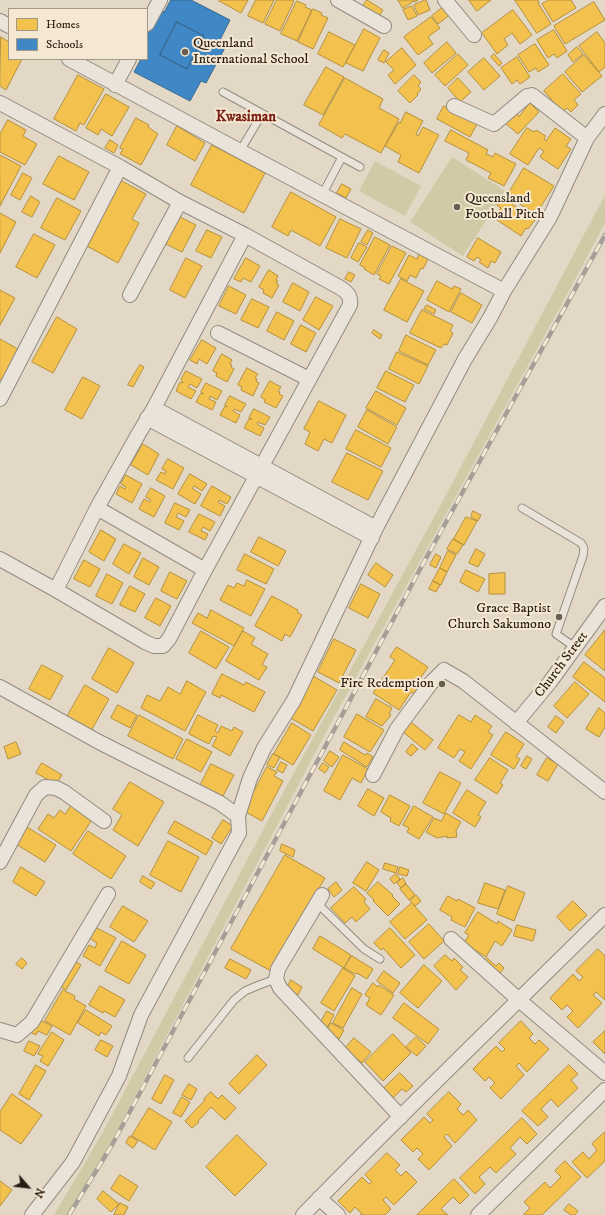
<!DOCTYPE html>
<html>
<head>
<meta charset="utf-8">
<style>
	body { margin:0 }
	#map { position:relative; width:605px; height:1215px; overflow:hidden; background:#e3d8c6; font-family:"IM FELL DW Pica",serif }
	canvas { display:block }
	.legend { position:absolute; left:8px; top:8px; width:140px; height:52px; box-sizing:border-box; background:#f5e8d2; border:1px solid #a39786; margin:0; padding:5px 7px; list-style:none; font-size:12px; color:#281d13 }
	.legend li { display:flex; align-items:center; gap:8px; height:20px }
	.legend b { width:20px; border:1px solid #a39786 }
	.north { position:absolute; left:8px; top:1167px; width:40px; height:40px; -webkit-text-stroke:3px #f5e8d2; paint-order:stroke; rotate:118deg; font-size:11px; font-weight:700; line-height:16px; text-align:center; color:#281d13 }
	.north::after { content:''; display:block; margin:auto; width:14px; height:18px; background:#281d13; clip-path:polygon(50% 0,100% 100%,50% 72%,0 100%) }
</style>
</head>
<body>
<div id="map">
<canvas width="605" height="1215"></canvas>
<ul class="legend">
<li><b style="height:11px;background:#f2c14e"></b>Homes</li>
<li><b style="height:11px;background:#3f88c5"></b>Schools</li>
</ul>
<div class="north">N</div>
</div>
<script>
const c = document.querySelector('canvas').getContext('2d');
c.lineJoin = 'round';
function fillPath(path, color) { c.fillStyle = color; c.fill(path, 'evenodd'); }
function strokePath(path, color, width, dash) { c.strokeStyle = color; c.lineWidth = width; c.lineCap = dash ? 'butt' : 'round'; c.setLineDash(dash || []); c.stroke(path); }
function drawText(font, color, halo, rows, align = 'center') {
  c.font = font + ' "IM FELL DW Pica",serif'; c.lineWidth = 4; c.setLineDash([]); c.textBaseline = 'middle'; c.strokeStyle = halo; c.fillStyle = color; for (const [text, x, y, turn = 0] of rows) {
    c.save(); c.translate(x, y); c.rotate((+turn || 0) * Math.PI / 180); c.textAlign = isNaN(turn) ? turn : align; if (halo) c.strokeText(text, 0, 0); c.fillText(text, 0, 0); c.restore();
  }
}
fillPath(new Path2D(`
	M452 157 505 191 463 256 410 222Z
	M375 161 421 186 405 216 359 191Z
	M605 195V223L563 302 333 719 93 1176 71 1215H54L103 1132 271 815 438 510Z`), '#d0caa6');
const homes = new Path2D(`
	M220 0H248L241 13 219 1Z
	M256 0H274L263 23 248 16Z
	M277 0H292L294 1 280 31 265 24Z
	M367 0 383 10 379 16 363 6Z
	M398 0H418L415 2 414 1 403 8Z
	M426 0 430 10 418 15 414 5Z
	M469 0H491L477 11Z
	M515 0H538L539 2 538 3 551 24 537 33Z
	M549 0H571L576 8 553 22 542 4Z
	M297 1 306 5 305 7 312 10 297 41 281 34Z
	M594 2 605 20 565 44 554 26Z
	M446 5 452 13 438 24 432 16Z
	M412 6 417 16 408 20 403 10Z
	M313 9 322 13 321 15 328 18 313 49 298 42Z
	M513 10 532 35 520 44 512 33 504 39 508 45 497 54 482 33Z
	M431 17 440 28 428 37 433 44 418 55 404 37Z
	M364 29 380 38 363 71 346 63Z
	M554 30 567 51 557 58 554 54 548 58 537 40Z
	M329 32 355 45 343 67 318 54Z
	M597 32 605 43V67L599 72 579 46Z
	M1 37 9 42V59H22L6 90 0 86Z
	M447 42 456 53 432 73 424 63Z
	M535 44 549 65 538 72 536 68 529 72 518 55Z
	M577 47 583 54 573 62 568 55Z
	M402 48 416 65 395 84 388 75 394 70 386 62Z
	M384 50 389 53 384 63 378 60Z
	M458 54 468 65 445 86 435 75Z
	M494 54 502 63 499 66 491 57Z
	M584 55 602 76 582 92 565 72Z
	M517 57 530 77 520 84 517 80 512 84 501 68Z
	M484 58 500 76 484 90 468 72Z
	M326 67 344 77 323 115 304 105Z
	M563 74 581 94 574 100 578 105 571 112 567 108 562 112 544 91Z
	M78 75 104 89 84 125 80 123 76 131 54 119Z
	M414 75 421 82 418 86 421 89 417 94 418 95 410 103 398 91Z
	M345 78 383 99 379 108 399 119 381 153 345 134 342 138 319 125Z
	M458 78 471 92 460 102 448 88Z
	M106 94 129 107 112 136 101 129 98 135 86 128Z
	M530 103 539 112 518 134 505 123 515 112 519 116Z
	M444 106 461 117V116L477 124 470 137 437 119Z
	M406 112 423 121 416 134 418 136 423 127 439 135 419 173 398 162 401 155 385 146 399 122 400 123Z
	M136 118 149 125 148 127 158 134 141 165 120 154 123 149 120 148Z
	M8 120 26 130 23 136 37 144 25 165 0 152V134Z
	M177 126 205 143 195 161 167 145Z
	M527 128 534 132 536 130 546 136 544 139 546 141 555 128 571 139 566 146 571 149 558 169 540 157 544 151 539 148 528 165 510 154Z
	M451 130 488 150 486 154 493 157 495 153 516 164 504 186 488 178 491 173 466 160 469 153 445 141Z
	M110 140 118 145 114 153 105 148Z
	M212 145 265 173 244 213 191 185Z
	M0 155 21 166 0 206Z
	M59 156 89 172 74 200 43 184Z
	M524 168 554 186 536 214 507 196Z
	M23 173 32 178 20 200 11 195Z
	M120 180 146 194 132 219 139 223 118 263 85 245Z
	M342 184 351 189 346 198 337 193Z
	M291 192 336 217 320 246 291 230 288 236 272 227Z
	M31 196 40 202 32 217 22 212Z
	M502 197 535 220 528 229 526 228 521 236 491 216 494 211 497 213 501 208 497 205Z
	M57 198 81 211 65 240 41 228Z
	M0 213 16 222 0 253Z
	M178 216 196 225 182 252 164 243Z
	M340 219 361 229 347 258 326 248Z
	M207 230 222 237 211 258 196 251Z
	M368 230 373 233 367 245 361 242Z
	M34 234 55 245 37 278 16 267Z
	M375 237 390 245 374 275 364 269 365 268 360 265Z
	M478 238 501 252 495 263 491 261 488 268 479 262 481 260 477 257 474 261 467 257Z
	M359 243 367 247 358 262 351 258Z
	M392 246 406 253 389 284 379 279 381 276 377 274Z
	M419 254 428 259 423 269 421 268 416 278 410 275 407 281 398 276 409 255 417 259Z
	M186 258 202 266 185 298 170 290Z
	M246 258 260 266 251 282 243 278 241 282 234 279Z
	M269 270 278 276 276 280 278 281 276 283 279 285 272 298 263 293 264 290 259 287Z
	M349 272 355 275 351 282 345 279Z
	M401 279 424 291 407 322 384 310Z
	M437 281 452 289 454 286 461 289 449 312 427 300Z
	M293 283 309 292 300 311 283 302Z
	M229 286 246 295 236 314 219 306Z
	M0 290 15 298 0 325Z
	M461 293 482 305 472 323 451 312Z
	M316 297 333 306 319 330 303 320Z
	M252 299 269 307 258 328 241 320Z
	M427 305 436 310 434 314 424 309Z
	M422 310 453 325 450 331 453 333 447 345 444 344 441 348 410 333Z
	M277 312 294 321 284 340 267 331Z
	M57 317 77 329 53 373 32 362Z
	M301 325 316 333 306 352 291 344Z
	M374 330 382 335 380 339 372 333Z
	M406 335 436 350 428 365 399 351Z
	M0 339 18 349 2 380 0 379Z
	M202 340 216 348 207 364 199 359 197 364 190 360Z
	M397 352 428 366 419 384 389 369Z
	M222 354 232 360 230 364 232 365 231 367 234 369 227 382 216 376 217 373 213 371Z
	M140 365 144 367 133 387 128 385Z
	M247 368 258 374 255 378 257 379 256 381 259 383 253 396 241 390 242 387 238 385Z
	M186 371 202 379 197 388 190 384 188 387 196 391 191 399 176 391 180 382 183 383V382L181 380Z
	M386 371 414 385 405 402 377 388Z
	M83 377 100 386 82 419 65 410Z
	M270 381 281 387 278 391 280 392 279 394 283 396 276 408 264 402 265 400 261 397Z
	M206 383 222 391 217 400 210 396 209 399 216 402 212 410 196 402 201 393 203 394V393L201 392Z
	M376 391 406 408 397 425 366 408Z
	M230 396 246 404 241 412 234 409 233 411 240 415 236 423 220 415 225 406 227 407V406L225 405Z
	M319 401 346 415 332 443 324 439 318 451 305 444 310 432 304 429Z
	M254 409 270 417 265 425 258 422 257 424 264 428 260 436 244 428 249 419 251 420 252 419 249 418Z
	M367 410 397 427 388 444 358 427Z
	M356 430 391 448 381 467 346 449Z
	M143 444 159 454 148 475 131 465Z
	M347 453 383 471 368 500 332 482Z
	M168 459 184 468 173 489 156 480 161 472 165 474 166 471 162 469Z
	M190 474 207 484 202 491 194 486 192 488 201 494 195 504 178 494Z
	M126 475 142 484 132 503 116 494 120 486 125 489 126 487 121 484Z
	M212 486 231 497 227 504 219 500 218 502 225 506 220 516 201 506Z
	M151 488 165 496 154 517 139 509 144 499 150 502 151 500 146 497Z
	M175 503 190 510 186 517 178 513 176 517 184 521 179 530 165 523Z
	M473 511 481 515 478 521 471 517Z
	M199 514 215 522 210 531 203 527 201 531 208 534 205 540 189 532Z
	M466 517 477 521 464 545 454 539Z
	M101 530 116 539 104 561 89 552Z
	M259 537 286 551 278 566 251 552Z
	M453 539 463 545 457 554 447 549Z
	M124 544 141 553 129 574 113 564Z
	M476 549 485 554 478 567 469 563Z
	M448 551 456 555 447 572 440 568Z
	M245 554 274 569 266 584 237 570Z
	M436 554 441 557 436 568 430 565Z
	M143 558 159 567 149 585 134 577Z
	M84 560 100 569 90 587 74 579Z
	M376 563 393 575 385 587 368 575Z
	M440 568 447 572 441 585 433 581Z
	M466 570 485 579 478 592 460 582Z
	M170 572 187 581 177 599 161 591Z
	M505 573V594H489V574Z
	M107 574 123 583 112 604 96 596Z
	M247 580 265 589 251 616 220 600 228 585 234 588 237 583 244 586Z
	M433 581 440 585 436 592 429 589Z
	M361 584 380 594 368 618 349 608Z
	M130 586 145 594 135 612 120 605Z
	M272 596 298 610 297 612 302 615 290 637 285 634 282 641 255 626Z
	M156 598 171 606 160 626 145 618Z
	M211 610 244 628 234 646 192 623 198 613 207 618Z
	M605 630V671L585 655Z
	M201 631 229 647 216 669 189 653Z
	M243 631 255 638 251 644 268 654 262 665 267 667 259 680 226 661Z
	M334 639 356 650 339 683 318 672Z
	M397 647 428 667 415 686 419 688 415 694 411 692 399 710 373 693 395 660 390 657Z
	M109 648 134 663 117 693 92 679Z
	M584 662 605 678V702L573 677Z
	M42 665 63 676 50 700 29 689Z
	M222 674 244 685 246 682 265 692 254 712 221 695 220 698 212 694Z
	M313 676 337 690 313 731 289 717Z
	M187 681 206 692 185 731 141 708 147 695 160 701 168 687 180 694Z
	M575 682 589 694 567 718 554 706Z
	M85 685 109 699 91 731 67 717Z
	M376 699 392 708 389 714 391 715 382 726 366 717Z
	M118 705 137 715 130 728 111 718Z
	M599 708 605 713V727L599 737 586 729Z
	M357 714 384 730 370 752 344 737Z
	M139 715 183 739 173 759 128 736Z
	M198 715 218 725 215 731 218 733 221 726 232 731 234 727 243 732 230 756 212 746 217 737 213 736 209 744 189 734Z
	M459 715 471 722 475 715 492 726 488 732 493 735 471 769 459 761 465 752 460 749 454 758 438 748Z
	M556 716 564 722 556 733 548 727Z
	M411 722 433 740 425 750 403 732Z
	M292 723 311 735 293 765 274 754Z
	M506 732 524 744 516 757 520 759 514 769 491 755Z
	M187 739 212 752 201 772 176 759Z
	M16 742 21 754 8 759 4 747Z
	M344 742 365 755 367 753 373 757 367 767 340 750Z
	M412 744 418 749 411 756 406 752Z
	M330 751 339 757 332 767 324 761Z
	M273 754 280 757 274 768 267 765Z
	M343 755 368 769 361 783 352 778 340 800 324 791Z
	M527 756 532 759 526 769 521 766Z
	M490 758 508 770 500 783 503 785 497 794 475 780Z
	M547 758 558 764 548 781 537 775Z
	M281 762 287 765 283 773 277 770Z
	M42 763 62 775 56 784 36 773Z
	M323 763 329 767 325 773 319 769Z
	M211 764 234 775 222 798 200 786Z
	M267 767 277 772 274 776 283 781 262 821 244 811Z
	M440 772 461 783 444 814 423 803Z
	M130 782 164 802 138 846 113 830 122 815 113 809Z
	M368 789 384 798 374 816 358 806Z
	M467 790 486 802 478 815 481 817 475 827 453 813Z
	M390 795 410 806 399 826 390 821 391 818 381 812Z
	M71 806 92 820 71 851 38 829 48 814 54 818 60 810 65 814Z
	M414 806 433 817 419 839 407 832 409 828 403 825Z
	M446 813 461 822 456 831 457 837 447 838V836L437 838 426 832 434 818 441 821Z
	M223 820 233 826 221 844 212 838Z
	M175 821 213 842 206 855 168 833Z
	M27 827 56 845 45 862 16 844Z
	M88 831 126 856 111 879 73 854Z
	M168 841 199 857 181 892 150 875Z
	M282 844 295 850 293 857 280 851Z
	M285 855 325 878 271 971 231 949Z
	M367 862 379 870 366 891 353 883Z
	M385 863 398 867 396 873 383 869Z
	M21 867 45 882 36 896 13 882Z
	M400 867 409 870 407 876 398 874Z
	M396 874 400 879 394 884 390 879Z
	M143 876 155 883 151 889 140 882Z
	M403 878 406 884 401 888 397 883Z
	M336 882 342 890 334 897 328 889Z
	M378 882 393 895 392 896 400 904 388 916 373 901 374 900 367 893Z
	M485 883 505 890 498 909 478 903Z
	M406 884 415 895 409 900 400 889Z
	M508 886 525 893 514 921 497 914Z
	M354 887 366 899 364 902 370 909 356 922 352 917 345 923 331 908Z
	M416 895 421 901 415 906 410 901Z
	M448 896 457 901 458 899 475 908 465 927 451 920 452 917 440 910Z
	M573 901 587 915 570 931 557 917Z
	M412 903 427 920 405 939 390 922Z
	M123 906 148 921 134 942 110 927Z
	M478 912 497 924 498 921 512 930 502 946 495 941 486 957 464 943 469 935 465 933Z
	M429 924 444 941 424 959 409 942Z
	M517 925 536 930 533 941 514 936Z
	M95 927 116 938 100 966 83 956 89 945 95 948 97 943 89 938Z
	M390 928 415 955 401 968 383 948 381 950 374 943Z
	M320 936 351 955 344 968 313 949Z
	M122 941 146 955 129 984 105 971Z
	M598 949 605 956V1000L596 992 593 995 602 1003 578 1028 567 1017 573 1011 567 1005 562 1010 550 998 573 974 579 981 583 977 576 971Z
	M445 955 452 961 454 958 463 967 460 970 468 977 456 990 434 966Z
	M352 956 373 969 367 979 357 973 355 974 344 968Z
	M22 958 27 963 22 969 16 964Z
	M487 958 496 966 499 963 504 968 496 978 481 964Z
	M230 959 251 970 246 979 225 968Z
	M73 960 81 965 66 990 58 985Z
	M424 965 442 981 418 1008 400 993Z
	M343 968 355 976 334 1011 321 1003Z
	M384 971 400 983 393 993 377 981Z
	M291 980 302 987 298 995 287 988Z
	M373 983 378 987 379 985 394 995 381 1015 366 1005 370 998 365 995Z
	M100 986 125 1000 115 1017 104 1011 103 1013 89 1005Z
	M352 988 362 994 343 1028 333 1023Z
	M63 990 75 996 74 999 86 1006 70 1035 45 1021Z
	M404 1003 439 1029 428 1044 393 1018Z
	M86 1010 112 1026 106 1035 101 1032 99 1036 78 1023Z
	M327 1011 334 1015 327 1028 320 1024Z
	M38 1019 52 1026 47 1035 38 1031 36 1035 30 1032Z
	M521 1021 533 1034 529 1038 535 1044 539 1040 549 1049 527 1072 519 1063 516 1066 524 1075 501 1099 490 1088 495 1083 489 1077 485 1081 473 1069 496 1046 502 1052 505 1049 499 1043Z
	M331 1023 344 1030 339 1039 327 1031Z
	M605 1031V1054L593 1042Z
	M52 1032 64 1040 48 1066 40 1061 43 1056 38 1054Z
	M393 1034 411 1053 383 1081 365 1062Z
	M416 1037 426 1046 417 1056 406 1047Z
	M354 1038 371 1052 362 1063 345 1049Z
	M101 1040 113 1046 107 1057 95 1050Z
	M29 1041 40 1046 34 1056 24 1051Z
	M257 1055 267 1065 239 1094 229 1084Z
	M36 1065 46 1071 29 1100 19 1094Z
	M569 1065 578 1074 571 1080 578 1088 558 1107 551 1099 541 1109 548 1117 538 1126 522 1111Z
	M400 1073 413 1086 406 1092 402 1089 392 1099 383 1089Z
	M165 1075 174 1080 161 1104 152 1099Z
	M189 1084 197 1089 191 1100 182 1095Z
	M211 1092 218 1099 222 1095 236 1108 225 1120 211 1107 198 1121 199 1122 192 1128 185 1121 205 1100 204 1099Z
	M449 1092 461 1104 457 1109 463 1115 468 1110 477 1120 455 1143 447 1134 444 1137 452 1146 429 1170 418 1159 423 1154 417 1148 413 1152 401 1140 424 1117 430 1123 433 1120 427 1114Z
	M12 1094 42 1115 21 1144 0 1130V1112Z
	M182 1097 190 1102 181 1117 173 1113Z
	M149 1108 172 1122 155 1150 132 1136Z
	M522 1118 537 1134 527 1144 520 1137 510 1148 516 1154 496 1173 490 1167 479 1177 485 1184 475 1194 460 1178Z
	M605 1132V1161L587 1178 572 1162 583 1152 589 1159 597 1150 592 1144Z
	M237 1135 267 1164 235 1196 206 1167Z
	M130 1136 138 1141 133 1148 126 1143Z
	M387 1153 400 1165 395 1170 401 1176 406 1171 417 1182 394 1205 386 1197 383 1200 391 1209 385 1215H360L362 1214 355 1207 350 1213 338 1201 362 1177 369 1184 372 1182 365 1175Z
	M565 1161 581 1177 542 1215H523L530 1208 524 1202 545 1182 550 1188 561 1177 555 1171Z
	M120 1175 138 1186 129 1201 111 1189Z
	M454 1179 469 1195 460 1204 453 1197 441 1209 448 1215H417Z
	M0 1181 12 1190 0 1206Z
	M103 1191 119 1204 111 1212 97 1199Z
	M120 1203 128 1207 124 1215H114Z
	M569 1204 578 1211 575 1215H571L564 1210Z`);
fillPath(homes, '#f2c14e');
strokePath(homes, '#b5903c', 1);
const schools = new Path2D(`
	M171 0H191L230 20 220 40 227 44 206 83 201 81 190 101 134 72 141 59H147V35L160 10 164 12ZM177 22 204 36 187 69 160 55Z
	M177 22 204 36 187 69 160 55Z`);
fillPath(schools, '#3f88c5');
strokePath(schools, '#386890', 1);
const lane = new Path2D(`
	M223 92 360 167
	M240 151 262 114
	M322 195 342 157
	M522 508 581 543 584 548 583 556 556 634 576 648
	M317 903 364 949 380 959
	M188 1058 234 1000 245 991 259 985 276 979`);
const street = new Path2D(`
	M338 0 384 26
	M445 0 474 35
	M0 21 9 26
	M147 24 160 0
	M69 59 240 151 504 291
	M115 85 129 59
	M0 103 120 167 180 202 245 235 339 287C347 292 351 295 350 305L205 570 169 639 163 646H154L145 642 56 590 97 508 139 433 154 408 245 235
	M454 106 494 124 527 96 532 95 587 138
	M130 295 180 202
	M218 333 309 379
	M0 399 120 167
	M154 408 376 528
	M147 418 372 538
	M97 508 205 570
	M0 559 56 590
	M0 687 99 742 220 803 238 816
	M516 723 550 682 605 606
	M373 775 397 729 431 683 444 670 463 681 605 792
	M0 862 36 795 45 787 56 788 64 792 104 821
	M322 895 278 969 276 979 280 988 401 1117
	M451 939 519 1000 605 1073
	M0 1030 17 1035 32 1022 108 894
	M319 1198 338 1215
	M32 1215 73 1162 119 1076 141 1015 239 833 238 816 250 778 264 748 294 700 376 528 465 359 490 318 504 291 550 217 587 138 605 114
	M303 1215C402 1113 504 1015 605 915
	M478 1215 605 1090`);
strokePath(lane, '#928b80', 9);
strokePath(street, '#928b80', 16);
strokePath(lane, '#e9e3da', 7);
strokePath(street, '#e9e3da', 14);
const rail = new Path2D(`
	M69 1215 112 1145 425 560 605 235`);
strokePath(rail, '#a59f97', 4.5);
strokePath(rail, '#f5e8d2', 3, [9]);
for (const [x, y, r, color] of [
	[185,52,4,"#695e52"],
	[457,207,4,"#695e52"],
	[559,617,4,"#695e52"],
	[442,684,4,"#695e52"]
]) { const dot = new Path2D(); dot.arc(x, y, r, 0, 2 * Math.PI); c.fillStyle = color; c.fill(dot); strokePath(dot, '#f5e8d2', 1.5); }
drawText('14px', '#281d13', '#f5e8d2', [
	["Queenland",193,44],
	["International School",193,60],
	["Queensland",465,199],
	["Football Pitch",465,215],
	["Grace Baptist",551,609,"right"],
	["Church Sakumono",551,625,"right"],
	["Fire Redemption",434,684,"right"]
], 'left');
drawText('14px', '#281d13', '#f5e8d2', [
	["Church Street",562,665,-53]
]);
drawText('bold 15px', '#7a1f14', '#f5e8d2', [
	["Kwasiman",246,118]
]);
</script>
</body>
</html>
